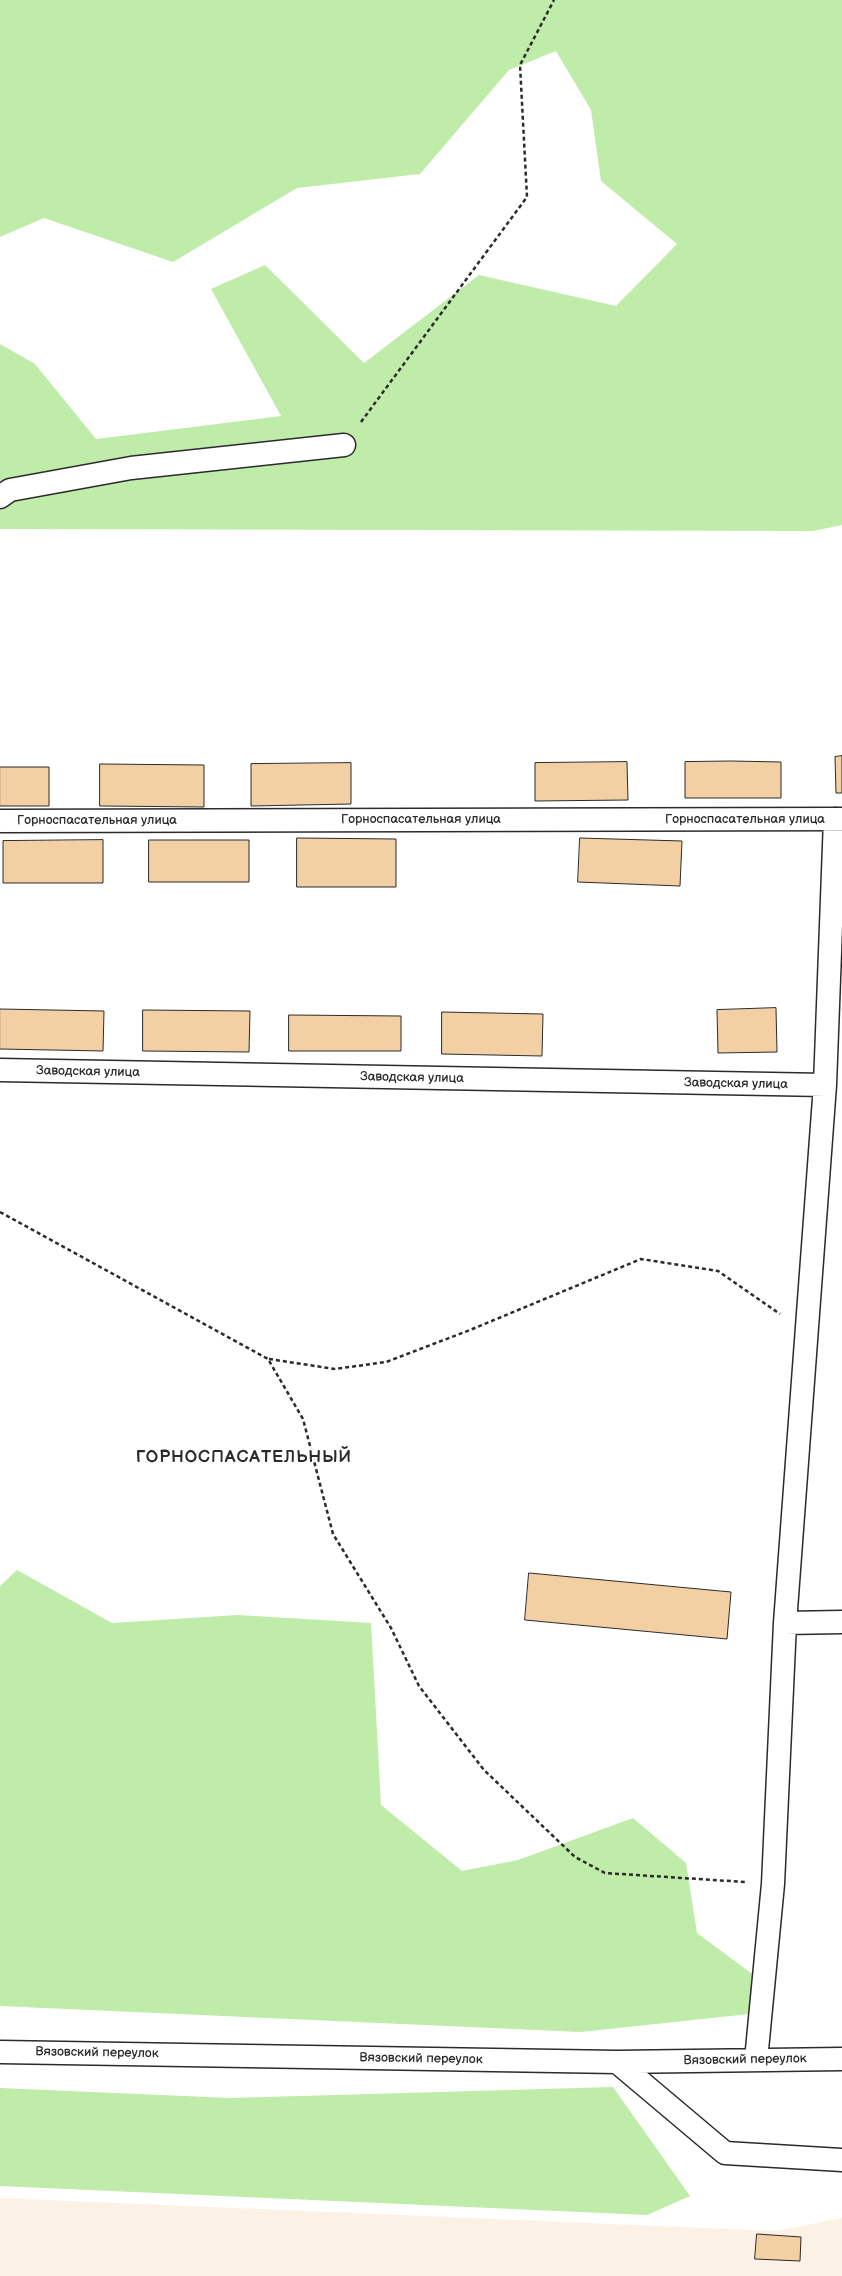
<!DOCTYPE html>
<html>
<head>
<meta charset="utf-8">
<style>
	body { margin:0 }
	canvas { display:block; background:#fff }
</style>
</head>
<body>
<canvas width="842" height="2276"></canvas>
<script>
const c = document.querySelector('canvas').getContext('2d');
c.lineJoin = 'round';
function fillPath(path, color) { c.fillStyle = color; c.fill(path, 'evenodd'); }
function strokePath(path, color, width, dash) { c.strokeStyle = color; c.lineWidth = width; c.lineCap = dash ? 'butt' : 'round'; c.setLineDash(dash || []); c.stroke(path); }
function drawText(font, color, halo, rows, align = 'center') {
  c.font = font + ' "Balsamiq Sans",sans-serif'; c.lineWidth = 3.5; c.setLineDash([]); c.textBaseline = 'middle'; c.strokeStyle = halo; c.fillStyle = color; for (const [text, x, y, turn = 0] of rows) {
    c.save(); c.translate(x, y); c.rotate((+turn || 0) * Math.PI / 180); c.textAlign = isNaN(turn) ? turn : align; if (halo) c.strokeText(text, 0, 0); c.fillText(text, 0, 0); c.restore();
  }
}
fillPath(new Path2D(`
	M0 2198 776 2231 842 2218V2276H0Z`), '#fbf1e4');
fillPath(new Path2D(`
	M0 0H842V525L813 531 0 529V344L35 364 96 439 281 416 211 289 265 265 364 363 479 275 616 306 677 244 601 181 591 110 556 51 509 70 420 174 297 188 173 262 44 218 0 237Z
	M17 1570 112 1623 238 1615 371 1623 381 1805 462 1871 518 1860 633 1818 686 1863 697 1933 763 1982 749 2014 581 2032 0 2006V1586Z
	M613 2087 690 2196 647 2215 0 2186V2088L230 2098Z`), '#bfeca9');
const building = new Path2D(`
	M842 756V793H836L835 757Z
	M731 761 781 762V798H685V762Z
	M627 762 628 800 535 801V763Z
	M351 763V804L251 806V764Z
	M100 764 204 765V807L100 806Z
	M0 767H49V806H0Z
	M297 838 396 839V887H297Z
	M580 838 682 841 680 886 578 882Z
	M103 840V883H3V841Z
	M149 840H249V882H149Z
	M776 1008 777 1052 718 1053 717 1010Z
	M0 1009 104 1011 103 1051 0 1049Z
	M143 1010 250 1011 249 1052 143 1051Z
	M442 1012 543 1014 542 1056 442 1054Z
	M289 1015 401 1016V1051H289Z
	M529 1573 731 1592 727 1639 525 1620Z
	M757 2234 801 2237 800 2261 755 2259Z`);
fillPath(building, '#f3cfa4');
strokePath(building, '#2b2b2b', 1);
const minor = new Path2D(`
	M0 497 10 490 131 468 344 445
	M0 821 842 819
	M0 1070 825 1085
	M785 1623 842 1622
	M0 2052 617 2062 842 2059
	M756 2060 773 1884 785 1623 825 1085 835 819
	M617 2062 725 2153 842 2160`);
strokePath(minor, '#2b2b2b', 25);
strokePath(new Path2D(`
	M361 422 527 197 520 65 554 0
	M0 1212 268 1359 303 1419 333 1534 391 1628 419 1686 484 1770 575 1857 605 1873 745 1882
	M269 1359 335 1369 386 1362 470 1330 641 1259 718 1271 780 1314`), '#2b2b2b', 2.5, [4, 3]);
strokePath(minor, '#fff', 22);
drawText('13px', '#2b2b2b', '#fff', [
	["Горноспасательная улица",421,820],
	["Горноспасательная улица",745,820],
	["Горноспасательная улица",97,821],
	["Заводская улица",88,1072,1],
	["Заводская улица",412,1078,1],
	["Заводская улица",736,1084,1],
	["Вязовский переулок",97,2053,1],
	["Вязовский переулок",421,2059,1],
	["Вязовский переулок",745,2060,-1]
]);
c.letterSpacing = '1px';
drawText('bold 17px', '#2b2b2b', '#fff', [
	["ГОРНОСПАСАТЕЛЬНЫЙ",244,1458]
]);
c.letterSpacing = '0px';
</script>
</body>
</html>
